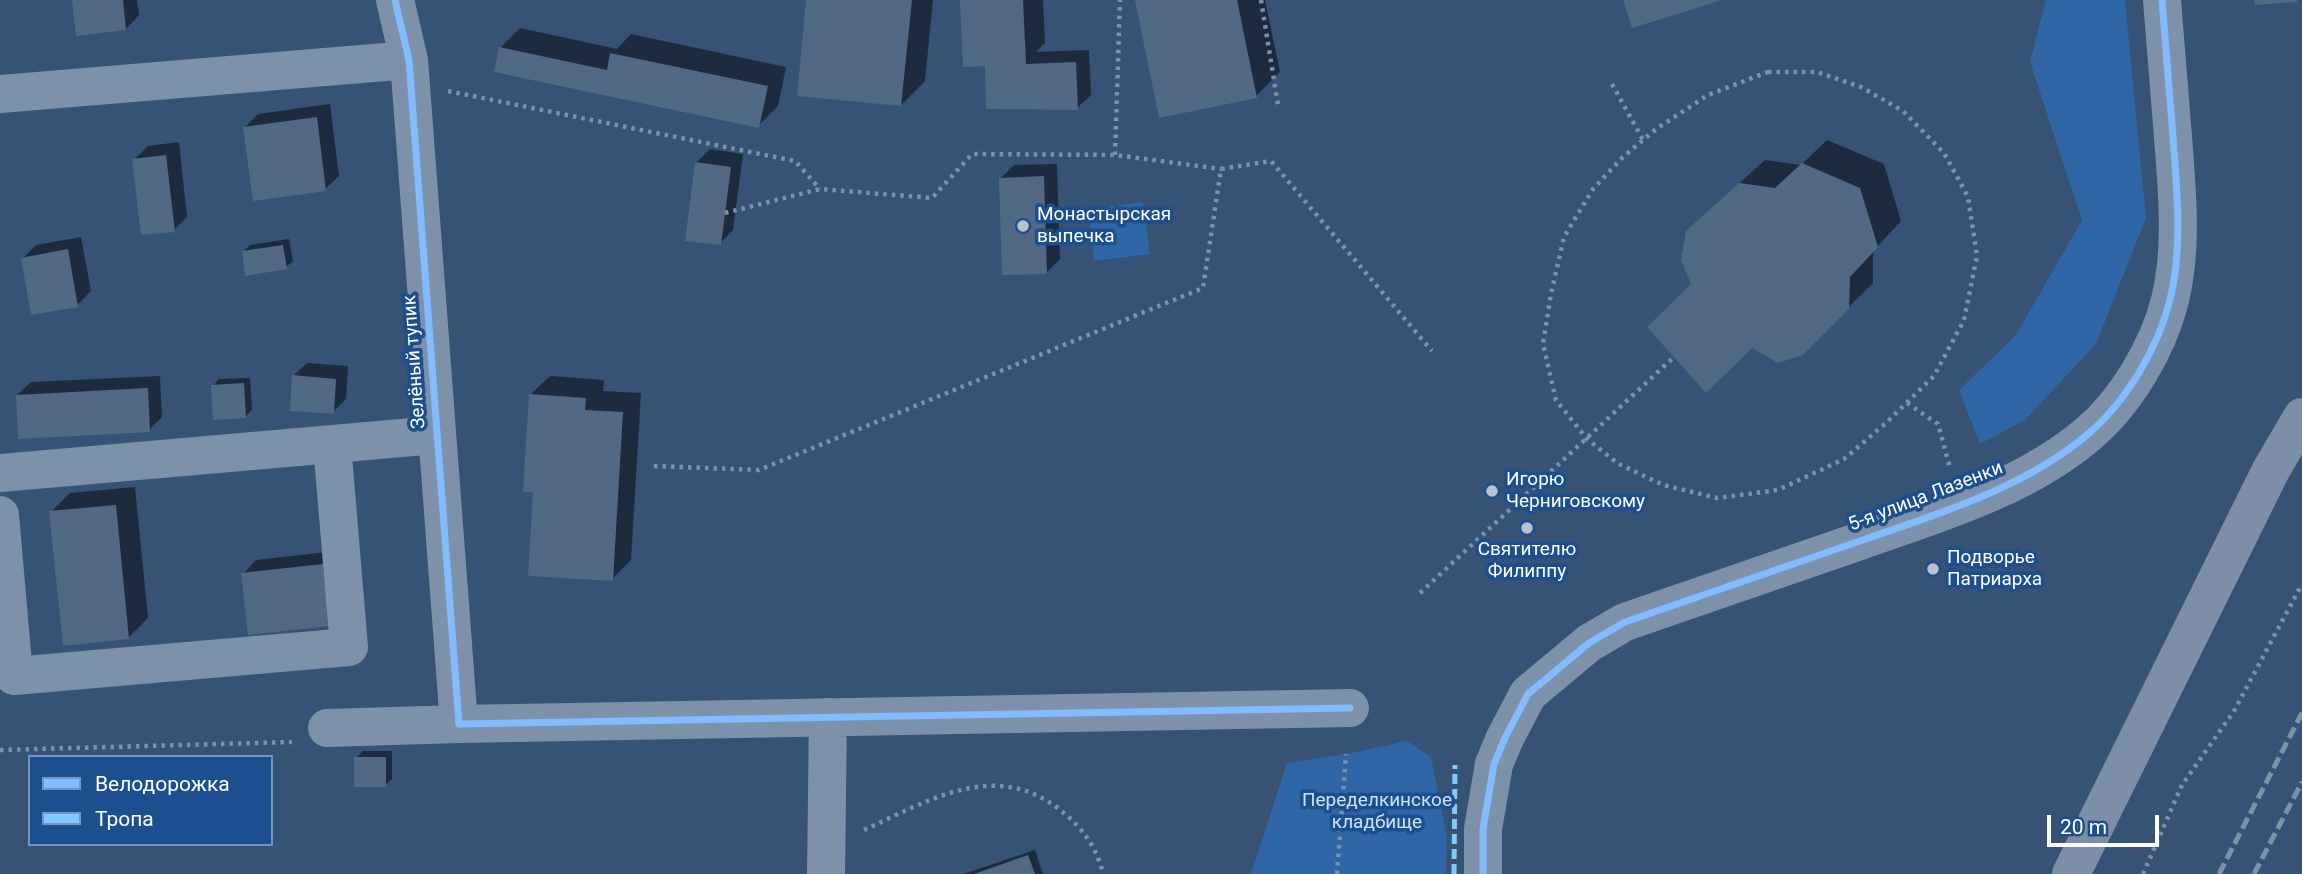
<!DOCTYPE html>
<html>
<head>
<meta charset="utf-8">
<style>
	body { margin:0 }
	#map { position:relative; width:2302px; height:874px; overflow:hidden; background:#365274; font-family:Roboto,sans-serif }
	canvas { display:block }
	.legend { position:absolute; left:28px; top:755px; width:245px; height:91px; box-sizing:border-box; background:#1b4f8f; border:2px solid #7695bc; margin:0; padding:9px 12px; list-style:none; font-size:21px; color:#fff }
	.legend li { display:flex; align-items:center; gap:14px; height:35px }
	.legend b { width:35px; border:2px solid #7695bc }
	.scale { position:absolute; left:2047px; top:815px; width:112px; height:32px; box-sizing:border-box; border:4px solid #fff; border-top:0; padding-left:9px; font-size:21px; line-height:24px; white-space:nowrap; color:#fff; -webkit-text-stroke:5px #1b4f8f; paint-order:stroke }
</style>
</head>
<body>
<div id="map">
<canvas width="2302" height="874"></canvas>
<ul class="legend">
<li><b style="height:9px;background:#80bcff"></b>Велодорожка</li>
<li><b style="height:9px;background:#80caff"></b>Тропа</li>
</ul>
<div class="scale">20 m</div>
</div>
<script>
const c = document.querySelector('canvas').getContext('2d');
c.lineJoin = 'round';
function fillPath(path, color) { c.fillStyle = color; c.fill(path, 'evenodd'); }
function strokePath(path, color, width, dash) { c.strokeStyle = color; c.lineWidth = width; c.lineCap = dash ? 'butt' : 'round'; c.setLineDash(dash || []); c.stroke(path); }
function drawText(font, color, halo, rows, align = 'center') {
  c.font = font + ' Roboto,sans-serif'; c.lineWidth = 7; c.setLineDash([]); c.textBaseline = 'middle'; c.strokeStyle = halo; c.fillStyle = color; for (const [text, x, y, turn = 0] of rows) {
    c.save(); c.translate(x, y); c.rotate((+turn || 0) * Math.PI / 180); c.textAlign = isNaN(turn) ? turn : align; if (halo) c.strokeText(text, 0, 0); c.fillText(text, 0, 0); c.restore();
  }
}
fillPath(new Path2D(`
	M2046 0H2125L2146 218 2096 344 2025 420 1980 444 1959 390 2016 335 2082 220 2030 62Z
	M1143 202 1150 254 1094 261 1088 210Z
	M1407 741 1431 757 1447 838 1446 874H1251L1287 763 1346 754Z`), '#2f66a5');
fillPath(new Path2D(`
	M74 0H137L139 15 126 29Z
	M808 0H933L925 81 901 105Z
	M961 0H1043L1045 43 1036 52 1089 50 1091 95 1077 108 987 66Z
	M1137 0H1265L1280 72 1256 96Z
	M520 28 617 49 631 34 786 67 778 106 758 126 500 48Z
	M330 104 339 176 325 189 245 127 258 114Z
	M1827 140 1884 164 1901 221 1873 251V283L1802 353 1693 284 1713 207 1765 160 1801 165Z
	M179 142 187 217 174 230 134 160 148 146Z
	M710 149 743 154 733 230 720 243 696 163Z
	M1057 164 1060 259 1047 272 1001 178 1014 165Z
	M81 237 91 291 77 305 23 258 36 245Z
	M289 239 293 261 286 267 243 252 250 245Z
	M307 363 348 366 346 399 333 412 293 376Z
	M160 376 162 417 149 430 17 395 31 382Z
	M550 376 604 380 603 391 641 393 631 560 612 579 530 395Z
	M250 378 252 410 246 416 213 386 219 379Z
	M135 487 148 618 128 638 51 512 70 493Z
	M336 551 329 624 243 574 256 560Z
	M363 751H392V779L385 785 356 758Z
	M1035 850 1043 874H963Z`), '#0007');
fillPath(new Path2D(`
	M72 0H123L126 30 76 36Z
	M806 0H912L901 106 797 96Z
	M960 0H1023L1026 64 1076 62 1078 110 986 109 985 66 963 67Z
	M1135 0H1237L1257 98 1159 118Z
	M1623 0H1719V1L1632 28Z
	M2255 0H2297V2L2255 5Z
	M499 47 607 70 610 53 768 86 759 128 494 72Z
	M317 117 326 191 253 201 243 127Z
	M166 155 175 232 141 235 132 159Z
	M695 162 731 167 721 245 685 241Z
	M1802 163 1860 188 1878 247 1850 277 1849 309 1803 355 1778 363 1752 348 1706 393 1647 327 1691 284 1681 260 1686 231 1739 183 1775 188Z
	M1044 176 1047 274 1002 275 999 178Z
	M283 245 287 269 245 276 242 251Z
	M68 249 78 307 31 315 21 258Z
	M292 375 336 379 334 414 290 411Z
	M244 383 246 418 213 420 211 385Z
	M148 388 150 432 18 439 16 395Z
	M529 394 586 398 585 410 623 412 613 581 528 576 533 492H523Z
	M116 505 129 639 63 646 49 511Z
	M323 564 330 626 248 635 241 573Z
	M354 757H386V787H354Z
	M1028 855 1035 874H974Z`), '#526984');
strokePath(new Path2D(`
	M1261 0 1278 105
	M1768 72H1817L1861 87 1903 111 1944 153 1968 197 1977 256 1964 320 1934 376 1886 423 1844 459 1778 490 1717 498 1663 485 1617 463 1586 438 1556 400 1543 344 1551 294 1564 237 1593 189 1622 158 1656 129 1708 95Z
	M1612 84 1643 140
	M448 91 795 161 820 189
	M1115 155 1120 0
	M725 213 820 189 932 198 972 154 1115 155 1221 169
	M1907 403 1938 424 1950 468
	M654 466 759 470 1203 288 1221 169 1271 161 1432 351
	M1420 593 1674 357
	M0 750 292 742
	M864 830C928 801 994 759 1059 809 1081 826 1097 847 1103 874
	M1337 874 1346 754
	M2143 874 2182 785 2234 711 2302 584`), '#7d92a8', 4.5, [3.5, 5]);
strokePath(new Path2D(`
	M395 0 409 60 459 724
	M0 94 409 60
	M0 473 436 435
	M0 515 14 676 349 647 332 444
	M327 728 459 724 1350 708
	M826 874 828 717
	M1483 874V829L1494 764 1505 738 1528 694 1589 643 1625 622C1703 595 1782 568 1860 541 1937 514 2025 488 2088 434 2126 402 2158 348 2170 300 2183 247 2177 191 2173 137 2169 91 2166 46 2162 0`), '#7d92a8', 38);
strokePath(new Path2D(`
	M2071 874 2271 470 2302 417`), '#7d8ea7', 38);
strokePath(new Path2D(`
	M2219 874 2302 713
	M2254 874 2302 782`), '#7e92a7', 5, [12, 5]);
strokePath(new Path2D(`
	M1454 874 1455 765`), '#80caff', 5, [10, 5]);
strokePath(new Path2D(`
	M395 0 409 60 459 724 1350 708
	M1483 874V829L1494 764 1505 738 1528 694 1589 643 1625 622C1703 595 1782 568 1860 541 1937 514 2025 488 2088 434 2126 402 2158 348 2170 300 2183 247 2177 191 2173 137 2169 91 2166 46 2162 0`), '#80bcff', 7);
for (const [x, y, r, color] of [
	[1023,226,7,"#b9c2ce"],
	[1492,491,7,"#b9c2ce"],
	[1527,528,7,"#b9c2ce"],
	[1933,569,7,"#b9c2ce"]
]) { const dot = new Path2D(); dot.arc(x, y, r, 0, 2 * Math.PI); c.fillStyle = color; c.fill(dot); strokePath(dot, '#1b4f8f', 2.5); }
drawText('19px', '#fff', '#1b4f8f', [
	["Монастырская",1037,215],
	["выпечка",1037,237],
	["Игорю",1506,480],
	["Черниговскому",1506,502],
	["Святителю",1527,550,"center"],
	["Филиппу",1527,572,"center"],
	["Подворье",1947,558],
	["Патриарха",1947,580]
], 'left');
drawText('19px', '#fff', '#1b4f8f', [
	["Зелёный тупик",415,362,-94],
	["5-я улица Лазенки",1926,497,-21]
]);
drawText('19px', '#cfe3fa', '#1b4f8f', [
	["Переделкинское",1377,801],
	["кладбище",1377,823]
]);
</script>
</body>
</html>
